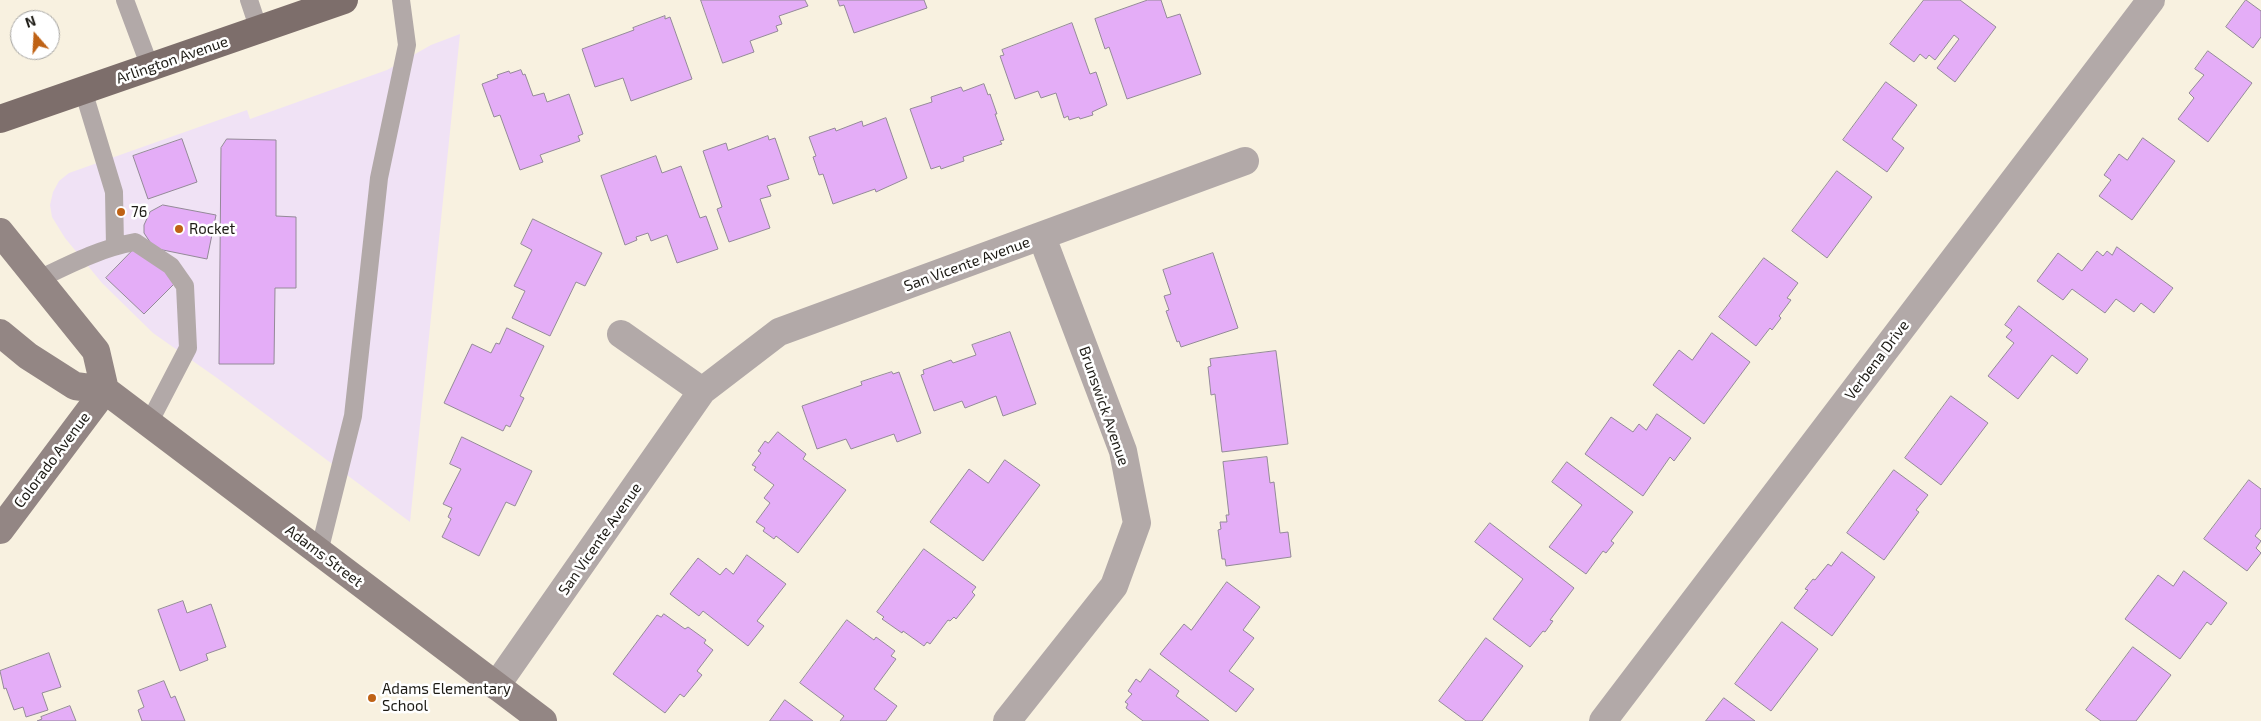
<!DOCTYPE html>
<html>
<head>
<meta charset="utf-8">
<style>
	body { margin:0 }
	#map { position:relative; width:2261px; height:721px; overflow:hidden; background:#f8f1e0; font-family:"Exo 2",sans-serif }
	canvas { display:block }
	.north { position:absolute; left:10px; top:10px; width:50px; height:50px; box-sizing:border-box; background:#fff; border:1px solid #a5a4a1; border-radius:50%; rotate:341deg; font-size:14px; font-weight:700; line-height:20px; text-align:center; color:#1d1b15 }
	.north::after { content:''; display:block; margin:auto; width:18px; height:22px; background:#bf6215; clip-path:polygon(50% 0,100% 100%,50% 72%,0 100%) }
</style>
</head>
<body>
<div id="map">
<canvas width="2261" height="721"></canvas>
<div class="north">N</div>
</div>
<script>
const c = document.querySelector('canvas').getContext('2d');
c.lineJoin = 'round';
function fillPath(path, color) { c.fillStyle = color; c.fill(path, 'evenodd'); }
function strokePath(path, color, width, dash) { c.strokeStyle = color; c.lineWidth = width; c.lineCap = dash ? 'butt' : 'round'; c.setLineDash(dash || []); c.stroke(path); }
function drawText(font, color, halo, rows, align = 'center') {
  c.font = font + ' "Exo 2",sans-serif'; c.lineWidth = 5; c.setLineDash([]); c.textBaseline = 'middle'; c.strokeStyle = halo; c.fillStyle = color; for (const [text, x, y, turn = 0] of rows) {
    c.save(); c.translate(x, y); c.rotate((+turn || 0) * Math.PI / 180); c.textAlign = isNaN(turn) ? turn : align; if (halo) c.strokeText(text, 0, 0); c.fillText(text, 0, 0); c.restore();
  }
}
fillPath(new Path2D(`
	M460 34 410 522 217 378 153 333 102 283 65 238 52 217 50 205 53 192 59 181 69 173 247 110 250 119 387 70 431 45Z`), '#f0e2f5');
const building = new Path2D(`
	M701 0H805L808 6 779 16 782 24 776 26 778 31 750 41 754 52 723 63Z
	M838 0H924L927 8 854 33 844 5 840 6Z
	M1148 0H1161L1167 18 1180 14 1201 74 1127 99 1109 47 1105 49 1095 19Z
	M1924 0H1960L1996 27 1955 82 1937 68 1959 39 1954 35 1935 60 1929 55 1926 59 1920 54 1914 62 1890 44Z
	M2246 0 2261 11V37L2253 48 2226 27Z
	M665 16V19L670 17 692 79 631 101 623 78 595 87 582 49 634 30 633 28Z
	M1072 23 1090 74 1096 72 1107 105 1092 112 1093 115 1080 119 1079 117 1069 120 1068 116 1064 118 1056 93 1041 98 1038 91 1015 99 1000 56 1004 55 1002 50Z
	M2208 51 2252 83 2208 142 2178 119 2194 98 2189 93 2204 75 2195 69Z
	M521 70 523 75 525 74 533 96 544 93 547 102 569 94 583 134 578 136 580 141 540 155 543 162 520 170 500 115 494 117 482 84 498 78 497 75 509 71 510 73Z
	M1886 82 1917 105 1892 139 1904 148 1887 172 1843 140Z
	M984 84 988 95 990 94 997 114H995L1004 140 1000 141 1002 144 963 157 964 161 941 169 940 166 931 169 910 109 932 102 931 97 961 87 963 91Z
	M886 118 907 178 876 192 875 189 833 204 823 174 819 175 813 157 816 156 809 137 835 128 836 131 862 121 863 126Z
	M768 136 769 140 775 138 789 179 767 186 771 196 760 199 770 228 729 242 717 209 722 207 703 151 726 143 728 150Z
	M2143 138 2175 161 2132 220 2099 196 2111 180 2104 175 2119 154 2127 160Z
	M182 139 197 182 148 199 133 156Z
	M227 139 276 140V216L296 217V288H275L274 364H219L221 148Z
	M656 156 662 173 681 166 700 218 706 216 718 249 677 263 667 235 651 241 648 233 636 237 637 240 625 245 601 176Z
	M1837 171 1872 197 1827 258 1792 231Z
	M163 205 216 215 207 259 158 249 152 245 144 233V225L150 212Z
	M533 219 602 253 585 286 576 282 550 336 512 318 525 291 514 286 532 250 521 244Z
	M138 245 176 282 144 314 106 278Z
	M2117 247 2173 288 2154 313 2141 303 2134 312 2116 299 2105 313 2072 289 2063 300 2037 281 2058 253 2082 271 2097 251 2103 256 2107 251 2112 255Z
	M1213 253 1238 328 1181 347 1179 341 1177 342 1166 311 1169 310 1164 296 1171 294 1163 270Z
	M1764 258 1798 283 1787 298 1791 300 1779 316 1781 318 1772 330 1770 328 1756 346 1719 317Z
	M2019 306 2088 359 2077 374 2052 355 2018 399 1988 376 2014 343 2006 337 2012 330 2005 325Z
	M507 328 544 346 520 396 524 398 510 427 506 425 503 431 444 403 472 344 491 353 496 343 499 344Z
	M1010 332 1036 404 1003 416 996 396 965 408 962 401 934 411 921 375 924 374 923 370 951 360 953 363 976 355 972 345Z
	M1712 333 1750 362 1704 424 1653 385 1679 350 1692 360Z
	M1276 351 1288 444 1222 452 1215 394 1211 395 1208 367 1211 366 1210 359Z
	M892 372 893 374 899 372 921 433 897 442 894 434 851 449 846 439 817 449 802 406 862 385 861 382Z
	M1951 396 1988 423 1941 485 1905 458Z
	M1657 414 1691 438 1674 461 1670 457 1643 496 1585 454 1611 417 1633 432 1639 424 1646 430Z
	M778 432 806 454 803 459 846 490 798 553 776 536 774 539 763 531 765 528 756 522 770 503 764 498 774 485 754 470 756 467 752 465 761 453 758 451 765 441 768 443Z
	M462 437 532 471 515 506 506 502 479 556 442 537 451 519 448 517 452 508 443 504 461 469 450 464Z
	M1267 457 1270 483 1274 482 1280 533 1288 532 1291 557 1226 566 1225 559H1222L1218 530 1221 529 1220 522H1227L1226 515H1229L1223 462Z
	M1005 460 1040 485 983 561 930 522 969 469 988 483Z
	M1567 462 1633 512 1611 541 1614 543 1606 553 1603 551 1586 574 1549 547 1582 505 1552 482Z
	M1894 470 1928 495 1916 510 1919 512 1884 560 1847 533Z
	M2249 480 2261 489V528L2255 536 2261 541 2256 548 2261 553 2247 571 2204 539Z
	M1490 523 1574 588 1550 620 1553 621 1545 632 1543 631 1530 647 1493 619 1523 579 1475 542Z
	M924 549 976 587 972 592 975 595 956 619 954 617 950 621 948 620 930 644 927 642 924 646 903 631 902 633 882 619 884 617 877 612Z
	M1842 552 1875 577 1832 636 1794 608 1808 590 1805 589 1813 579 1815 580 1828 564 1831 566Z
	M747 555 786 584 757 621 764 626 748 646 703 611 699 616 670 594 698 558 720 575 726 568 733 574Z
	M2184 571 2227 603 2211 625 2207 622 2180 659 2125 619 2158 575 2173 586Z
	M1227 582 1260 607 1243 630 1254 638 1229 671 1254 689 1236 712 1160 654 1184 624 1191 630Z
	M183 601 187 613 211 604 226 647 206 654 208 660 180 671 158 610Z
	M664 614 685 629 688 627 706 640 704 643 713 650 697 671 702 675 684 697 680 694 665 713 613 674 657 615 661 617Z
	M847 620 874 640 876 637 895 651 891 656 896 659 874 689 897 706 886 721H840L844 716 800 683Z
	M1782 622 1818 649 1771 711 1735 684Z
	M1486 638 1523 666 1482 721H1466L1439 701Z
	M2133 647 2171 675 2136 721H2101L2086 710Z
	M49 653 61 687 42 693 48 710 26 717 23 707 14 710 6 688 4 689 0 671Z
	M1150 669 1179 691 1176 696 1209 721H1143L1126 708 1128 704 1125 702 1132 694 1128 691 1136 679 1140 682Z
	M164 681 171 698 175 696 185 721H142L138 710 144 707 138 691Z
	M1724 698 1755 721H1706Z
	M785 700 813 721H770Z
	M70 706 76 721H37L42 719 41 717Z`);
fillPath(building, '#e4adf7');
strokePath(building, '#948a98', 1);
strokePath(new Path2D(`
	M125 0 150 67
	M249 0 259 30
	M83 90 114 192 115 246
	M39 279C70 264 101 248 135 242L171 266 185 286 188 348 149 423
	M319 552 353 416 379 178 407 45 401 0`), '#b2a9a8', 18);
strokePath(new Path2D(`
	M621 334 702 391
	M496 686 702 391 779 332 1245 161
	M1007 721 1114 586 1137 523 1123 451 1042 237
	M1603 721 2151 0`), '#b2a9a8', 28);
strokePath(new Path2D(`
	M0 232 96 351 105 390
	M0 333 28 356 75 386 105 390 543 721
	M0 530 105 390`), '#938684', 28);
strokePath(new Path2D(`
	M0 119 344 0`), '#7d6e6b', 28);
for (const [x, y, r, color] of [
	[121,212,5,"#bf6215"],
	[179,229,5,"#bf6215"],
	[372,698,5,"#bf6215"]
]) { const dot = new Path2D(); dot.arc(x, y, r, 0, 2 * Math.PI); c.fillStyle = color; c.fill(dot); strokePath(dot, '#fff', 2); }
drawText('15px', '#1d1b15', '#fff', [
	["Arlington Avenue",172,60,-19],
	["San Vicente Avenue",967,264,-20],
	["Verbena Drive",1877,360,-53],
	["Brunswick Avenue",1104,406,71],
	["Colorado Avenue",52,460,-53],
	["San Vicente Avenue",600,539,-55],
	["Adams Street",324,556,37]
]);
drawText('15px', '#1d1b15', '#fff', [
	["76",131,212],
	["Rocket",189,229],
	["Adams Elementary",382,689],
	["School",382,706]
], 'left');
</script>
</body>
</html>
